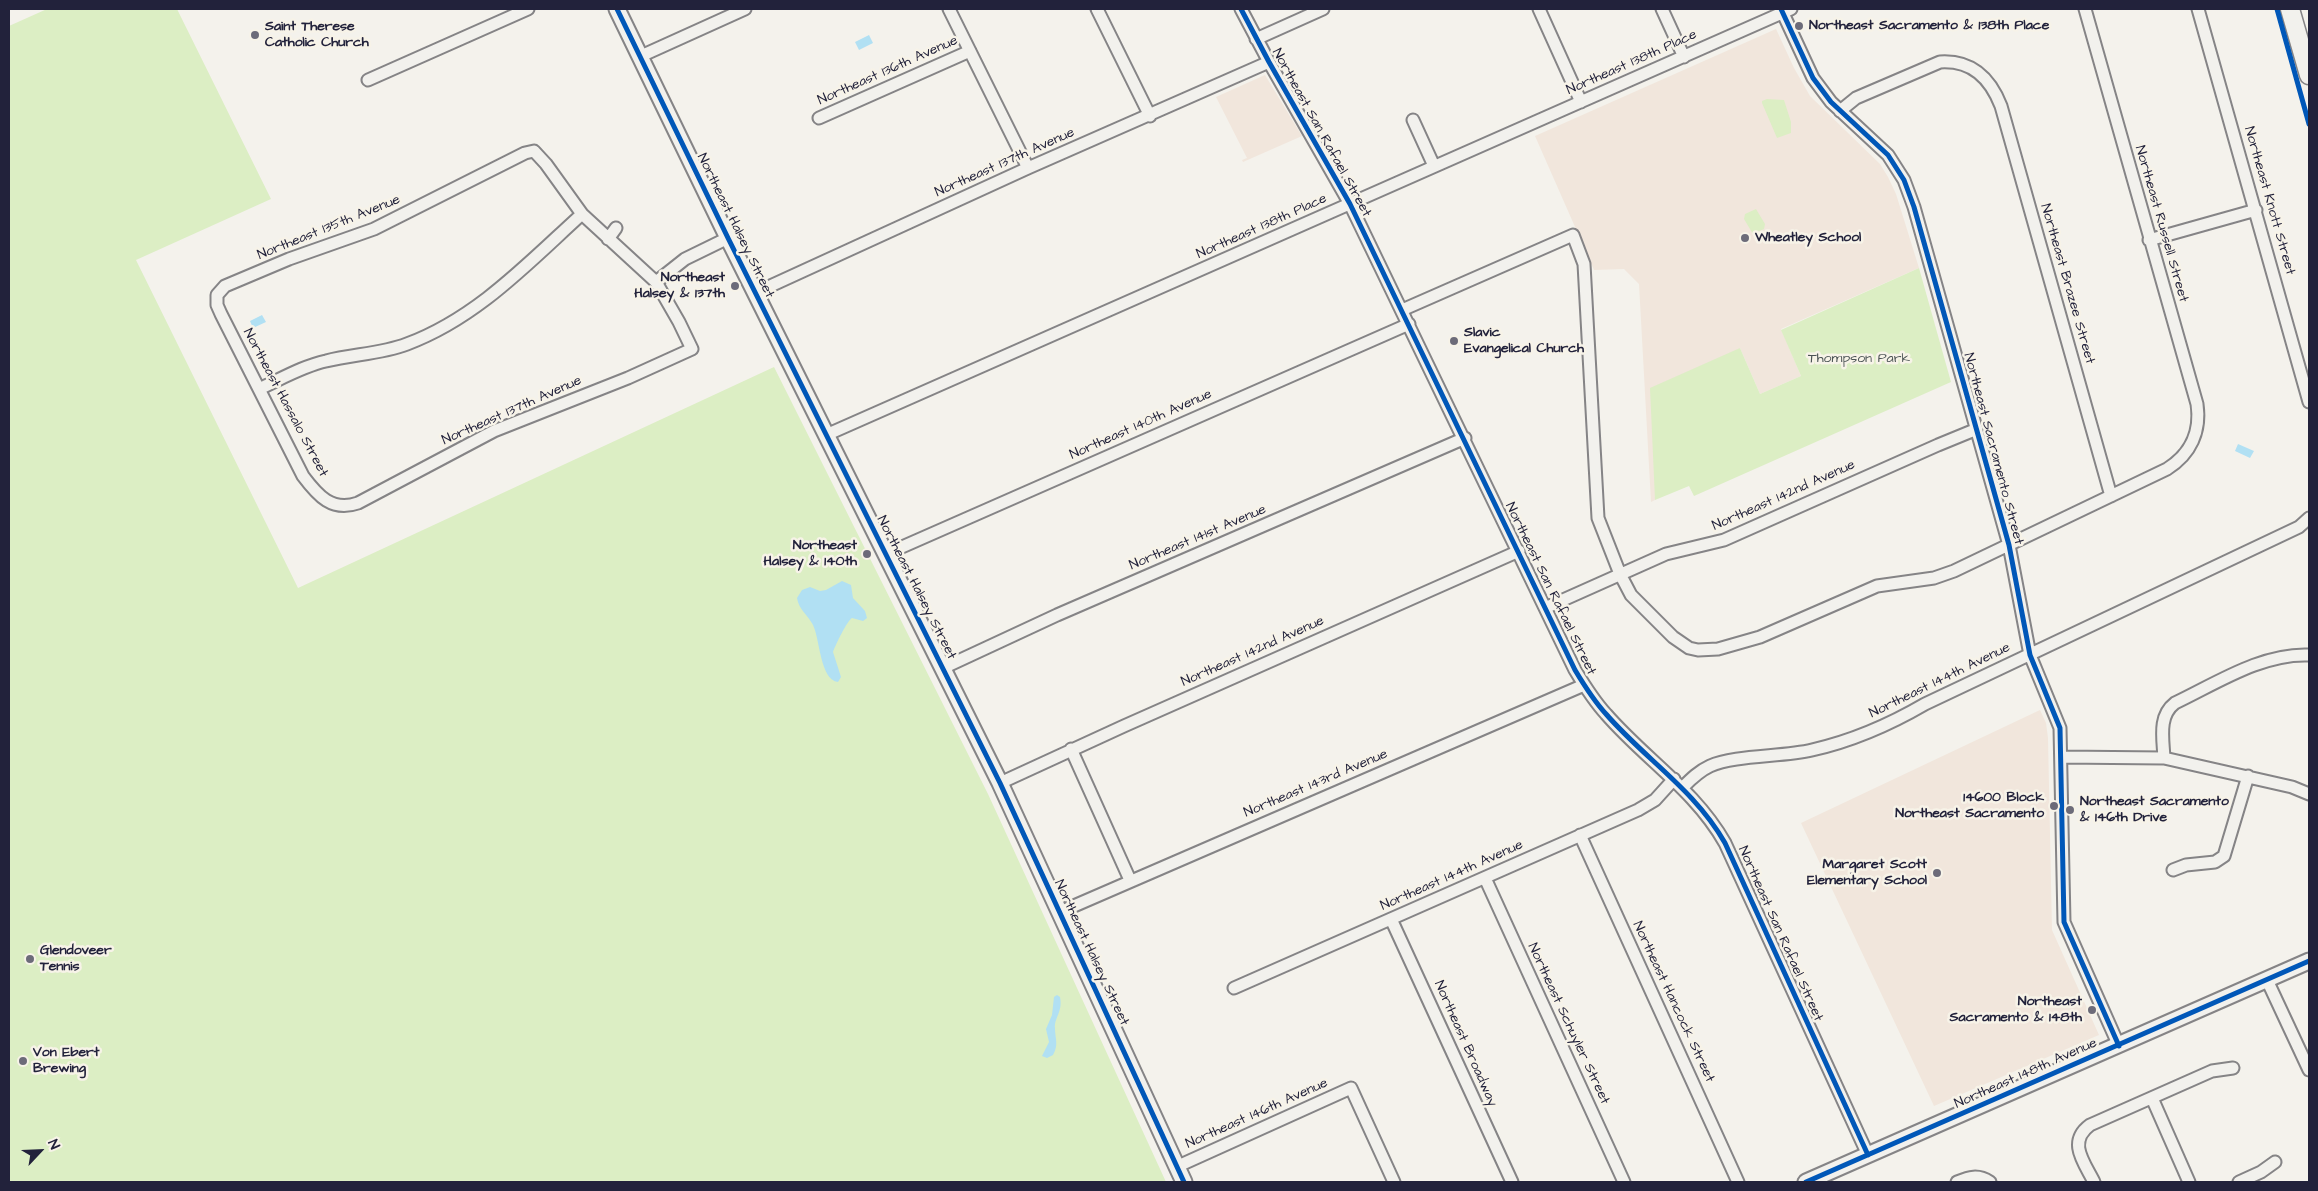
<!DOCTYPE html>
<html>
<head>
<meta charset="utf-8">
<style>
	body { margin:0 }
	#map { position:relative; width:2318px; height:1191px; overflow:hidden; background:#f4f2ec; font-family:"Architects Daughter",sans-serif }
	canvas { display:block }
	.frame { position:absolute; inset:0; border:10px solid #22223b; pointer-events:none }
	.north { position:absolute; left:15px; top:1126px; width:50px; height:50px; -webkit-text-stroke:4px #f7f3e8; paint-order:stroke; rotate:65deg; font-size:14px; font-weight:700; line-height:20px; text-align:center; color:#22223b }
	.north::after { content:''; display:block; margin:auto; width:18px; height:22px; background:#22223b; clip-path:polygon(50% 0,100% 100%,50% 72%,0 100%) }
</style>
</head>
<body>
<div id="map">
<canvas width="2318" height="1191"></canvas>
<div class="frame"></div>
<div class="north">N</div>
</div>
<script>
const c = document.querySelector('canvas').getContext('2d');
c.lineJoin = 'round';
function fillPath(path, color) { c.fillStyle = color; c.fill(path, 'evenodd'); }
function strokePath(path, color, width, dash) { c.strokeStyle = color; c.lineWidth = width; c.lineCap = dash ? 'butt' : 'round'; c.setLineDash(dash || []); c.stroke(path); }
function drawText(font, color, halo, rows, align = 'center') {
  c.font = font + ' "Architects Daughter",sans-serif'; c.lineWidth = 5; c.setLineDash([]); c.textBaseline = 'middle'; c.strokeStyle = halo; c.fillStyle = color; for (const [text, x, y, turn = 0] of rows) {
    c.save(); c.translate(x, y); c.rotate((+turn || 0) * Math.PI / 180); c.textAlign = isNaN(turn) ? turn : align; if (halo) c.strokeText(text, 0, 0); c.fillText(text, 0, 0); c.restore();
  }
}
fillPath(new Path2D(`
	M1776 29 1794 68 1810 96 1880 164 1888 177 1896 194 1919 268 1781 329 1801 376 1760 394 1740 348 1655 500 1651 502 1639 284 1624 269 1594 270 1535 136Z
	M1265 75 1302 136 1243 162 1242 160 1247 158 1216 97Z
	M2040 710 2046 723 2048 738 2052 930 2099 1035 1934 1106 1801 823Z`), '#f1e6dc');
fillPath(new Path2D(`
	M47 9H177L271 199 136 260 298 588 774 367 988 794 1166 1182H9V26Z
	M1767 99 1784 100 1791 122V133L1777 138 1762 103V101Z
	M1756 209 1765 224 1764 229 1753 234 1744 219 1745 214Z
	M1919 268 1951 382 1694 496 1689 486 1655 500 1650 388 1740 348 1760 394 1801 376 1781 330Z`), '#dceec4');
fillPath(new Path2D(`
	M869 35 873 43 859 50 855 42Z
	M262 315 266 322 253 328 250 321Z
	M2238 444 2254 451 2250 458 2235 451Z
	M842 581 851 585 853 598 865 611 867 618 863 621 852 618C847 621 836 644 833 652L841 677 838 682C820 680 820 639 813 625 808 615 799 610 797 598L802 590 810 587 820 591 826 590Z
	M1057 995 1060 997C1063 1012 1054 1018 1055 1028 1055 1039 1059 1044 1053 1055L1047 1058 1042 1056 1049 1042 1046 1029 1052 1015 1054 997Z`), '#b1e0f3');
const minor = new Path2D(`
	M949 9 1028 168
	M1097 9 1150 116
	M1241 9 1269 62 1350 204 1575 670C1584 685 1594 701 1606 714 1645 759 1695 790 1725 843L1868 1155
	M1539 9 1581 102
	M1662 9 1684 57
	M1781 9 1813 78 1831 102 1888 155 1904 180 1914 207 2009 545 2030 655 2060 728 2064 922 2119 1046
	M2198 9 2309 402
	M1256 39 1323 9
	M641 56 745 9
	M368 80 528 9
	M1840 111 1856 98 1940 62C1972 60 1990 78 2001 106L2111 496
	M819 118 970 51
	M1413 120 1434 166
	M534 151 546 164 582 214 656 282 679 322 692 349 628 378 494 431 358 503C332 512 318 496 303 476L221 314 217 305V295L225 286 289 259 374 229 525 153Z
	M608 239 616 228
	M2149 240 2256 210
	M656 282 685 259 728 238
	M755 293 1028 168 1269 62
	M1402 310 1573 235 1584 264 1598 518 1620 574 1631 595 1673 637 1689 648 1698 650 1718 649 1760 637 1877 586 1934 578 1954 571 2167 469C2191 454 2201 431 2197 404L2085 9
	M259 389C281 379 303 366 326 361 353 354 381 354 407 344 477 318 528 263 582 214
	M826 435 1791 9
	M886 554 1409 324
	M1545 608 1666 554 1724 540 1938 445 1977 429
	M943 668 1057 615 1465 438
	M1071 749 1130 880
	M2061 757 2164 758 2292 787 2309 794
	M2164 758C2163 738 2158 716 2175 703 2217 683 2262 653 2309 655
	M1000 783 1124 726 1519 551
	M1683 787C1691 779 1699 771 1710 766 1734 755 1783 757 1812 750 1852 741 1889 725 1925 704L2299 527 2309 518
	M1580 835 1738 1182
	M2173 870 2186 865 2215 862 2224 856 2248 776
	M1485 878 1624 1182
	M1060 912 1584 685
	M1391 919 1512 1182
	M2267 980 2309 1070
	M1234 988 1638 810 1655 800 1674 779
	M2152 1098 2189 1182
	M1176 1167 1351 1088 1394 1182
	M1957 1182C1969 1177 1978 1174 1990 1182
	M2094 1182C2084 1162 2067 1142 2090 1125L2212 1071 2233 1068
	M2239 1182 2261 1172 2275 1162`);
const major = new Path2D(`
	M617 9 728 238 1000 783 1184 1182
	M1806 1182 2309 961`);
const highway = new Path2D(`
	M2290 9 2309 75`);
strokePath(minor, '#858486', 15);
strokePath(major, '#858486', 19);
strokePath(highway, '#858486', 21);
strokePath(minor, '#f2f1ed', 11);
strokePath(major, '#f2f1ed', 15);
strokePath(highway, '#f2f1ed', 18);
strokePath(new Path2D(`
	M617 9 728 238 1000 783 1184 1182
	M1241 9 1269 62 1350 204 1575 670C1584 685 1594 701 1606 714 1645 759 1695 790 1725 843L1868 1155
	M1781 9 1813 78 1831 102 1888 155 1904 180 1914 207 2009 545 2030 655 2060 728 2064 922 2119 1046
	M2277 9 2309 124
	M1806 1182 2309 961`), '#0057b8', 5);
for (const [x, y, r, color] of [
	[1799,26,5,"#6c6b79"],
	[255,35,5,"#6c6b79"],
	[1745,238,5,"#6c6b79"],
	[735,286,5,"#6c6b79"],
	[1454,341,5,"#6c6b79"],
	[867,554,5,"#6c6b79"],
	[2054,806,5,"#6c6b79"],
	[2070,810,5,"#6c6b79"],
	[1937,873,5,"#6c6b79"],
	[30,959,5,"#6c6b79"],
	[2092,1010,5,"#6c6b79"],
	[23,1061,5,"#6c6b79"]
]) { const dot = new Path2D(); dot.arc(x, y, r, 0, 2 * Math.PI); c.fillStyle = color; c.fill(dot); strokePath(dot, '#f7f3e8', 2); }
drawText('bold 14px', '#22223b', '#f7f3e8', [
	["Northeast Sacramento & 138th Place",1809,26],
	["Saint Therese",265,27],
	["Catholic Church",265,43],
	["Wheatley School",1755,238],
	["Northeast",725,278,"right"],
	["Halsey & 137th",725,294,"right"],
	["Slavic",1464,333],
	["Evangelical Church",1464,349],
	["Northeast",857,546,"right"],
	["Halsey & 140th",857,562,"right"],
	["14600 Block",2044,798,"right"],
	["Northeast Sacramento",2044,814,"right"],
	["Northeast Sacramento",2080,802],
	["& 146th Drive",2080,818],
	["Margaret Scott",1927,865,"right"],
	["Elementary School",1927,881,"right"],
	["Glendoveer",40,951],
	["Tennis",40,967],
	["Northeast",2082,1002,"right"],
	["Sacramento & 148th",2082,1018,"right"],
	["Von Ebert",33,1053],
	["Brewing",33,1069]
], 'left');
drawText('14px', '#22223b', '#f7f3e8', [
	["Northeast 138th Place",1632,63,-24],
	["Northeast 136th Avenue",888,71,-24],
	["Northeast San Rafael Street",1321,133,61],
	["Northeast 137th Avenue",1005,163,-24],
	["Northeast Knott Street",2269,201,74],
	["Northeast Russell Street",2161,224,74],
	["Northeast Halsey Street",735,226,64],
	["Northeast 138th Place",1262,227,-24],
	["Northeast 135th Avenue",329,228,-22],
	["Northeast Brazee Street",2067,284,74],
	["Northeast Hassalo Street",285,403,62],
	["Northeast 137th Avenue",512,411,-24],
	["Northeast 140th Avenue",1141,425,-24],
	["Northeast Sacramento Street",1993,449,75],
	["Northeast 142nd Avenue",1784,496,-24],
	["Northeast 141st Avenue",1198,538,-23],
	["Northeast Halsey Street",916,588,63],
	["Northeast San Rafael Street",1550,589,64],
	["Northeast 142nd Avenue",1253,652,-24],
	["Northeast 144th Avenue",1940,681,-26],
	["Northeast 143rd Avenue",1316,784,-23],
	["Northeast 144th Avenue",1452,876,-24],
	["Northeast San Rafael Street",1780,934,66],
	["Northeast Halsey Street",1091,953,65],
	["Northeast Hancock Street",1673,1002,65],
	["Northeast Schuyler Street",1568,1024,65],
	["Northeast Broadway",1465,1044,66],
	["Northeast 148th Avenue",2026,1074,-24],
	["Northeast 146th Avenue",1257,1114,-24]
]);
drawText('14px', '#4c5455', '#f7f3e8', [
	["Thompson Park",1859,359]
]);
</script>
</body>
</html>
